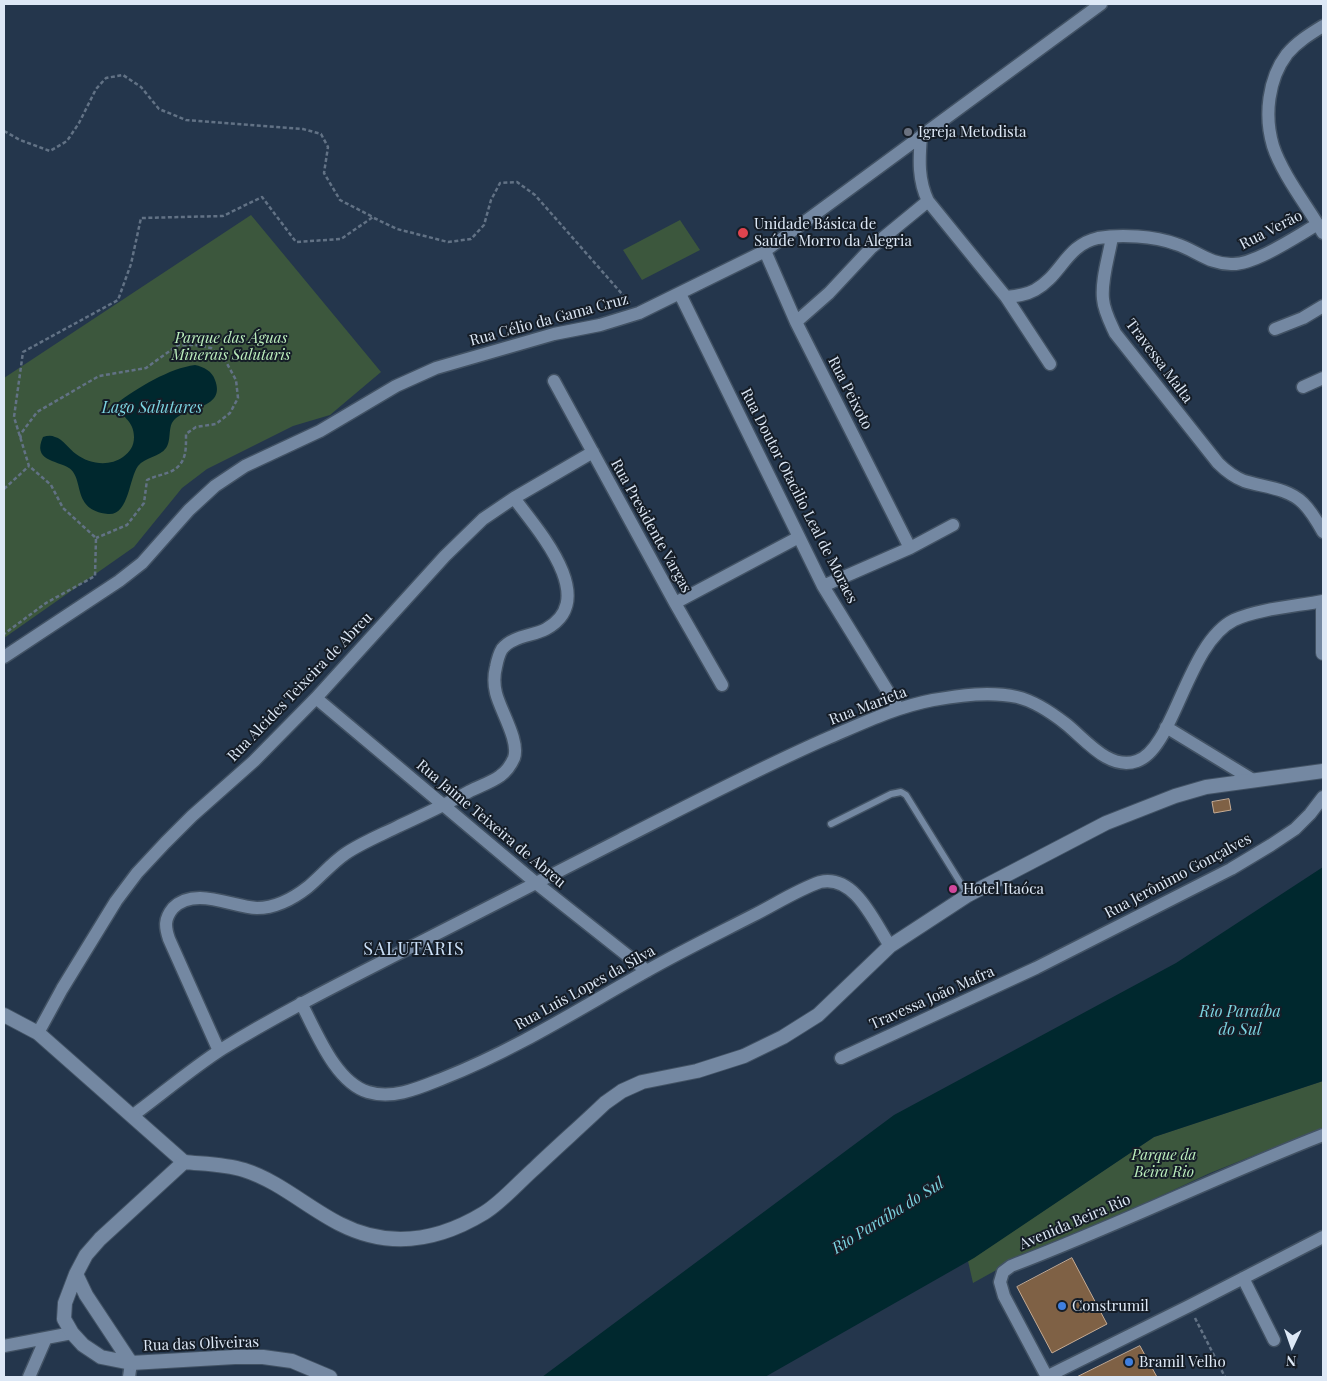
<!DOCTYPE html>
<html>
<head>
<meta charset="utf-8">
<style>
	body { margin:0 }
	#map { position:relative; width:1327px; height:1381px; overflow:hidden; background:#24364c; font-family:"Playfair Display",serif }
	canvas { display:block }
	.frame { position:absolute; inset:0; border:5px solid #dde8f6; pointer-events:none }
	.north { position:absolute; left:1267px; top:1321px; width:50px; height:50px; -webkit-text-stroke:4px #151d27; paint-order:stroke; rotate:183deg; font-size:14px; font-weight:700; line-height:20px; text-align:center; color:#dde8f6 }
	.north::after { content:''; display:block; margin:auto; width:18px; height:22px; background:#dde8f6; clip-path:polygon(50% 0,100% 100%,50% 72%,0 100%) }
</style>
</head>
<body>
<div id="map">
<canvas width="1327" height="1381"></canvas>
<div class="frame"></div>
<div class="north">N</div>
</div>
<script>
const c = document.querySelector('canvas').getContext('2d');
c.lineJoin = 'round';
function fillPath(path, color) { c.fillStyle = color; c.fill(path, 'evenodd'); }
function strokePath(path, color, width, dash) { c.strokeStyle = color; c.lineWidth = width; c.lineCap = dash ? 'butt' : 'round'; c.setLineDash(dash || []); c.stroke(path); }
function drawText(font, color, halo, rows, align = 'center') {
  c.font = font + ' "Playfair Display",serif'; c.lineWidth = 4; c.setLineDash([]); c.textBaseline = 'middle'; c.strokeStyle = halo; c.fillStyle = color; for (const [text, x, y, turn = 0] of rows) {
    c.save(); c.translate(x, y); c.rotate((+turn || 0) * Math.PI / 180); c.textAlign = isNaN(turn) ? turn : align; if (halo) c.strokeText(text, 0, 0); c.fillText(text, 0, 0); c.restore();
  }
}
fillPath(new Path2D(`
	M251 215 381 372 330 415 293 426 207 469 182 488 134 547 4 638V378Z
	M680 220 700 250 642 280 623 250Z
	M1323 1081V1128L1210 1173 1062 1242 1000 1268 973 1283 968 1261 1154 1137Z`), '#3c573d');
fillPath(new Path2D(`
	M195 365C204 367 212 371 215 380 226 408 188 407 175 419 167 426 172 440 166 448 160 457 145 457 138 466 129 478 129 516 108 514 71 510 85 479 69 468 56 460 32 461 43 437 47 436 51 435 55 437 63 439 69 449 76 454 89 464 109 467 123 457 130 452 134 446 134 437 134 419 120 418 117 403 137 388 170 368 195 365Z
	M1323 867V1081L1154 1137 974 1258 765 1377H542L894 1115 1176 963Z`), '#00282e');
const building = new Path2D(`
	M1229 799 1231 810 1214 813 1212 802Z
	M1072 1258 1107 1324 1052 1353 1017 1287Z
	M1140 1346 1157 1377H1077Z`);
fillPath(building, '#7f6145');
strokePath(building, '#c6ab93', 1);
const service = new Path2D(`
	M831 824 891 794 901 792 906 795 968 895`);
const minor = new Path2D(`
	M1323 26C1310 34 1297 42 1287 54 1268 79 1264 116 1273 146 1282 174 1308 207 1323 233
	M921 136C919 160 918 180 928 201L1006 297 1050 364
	M1112 237C1109 256 1101 279 1103 299 1104 311 1110 322 1115 333L1218 463C1226 471 1234 477 1244 481 1263 487 1288 488 1303 503 1311 511 1317 521 1323 532
	M765 251 796 322 910 548
	M680 294 823 586 898 708
	M1006 297C1016 296 1026 295 1035 290 1061 276 1066 245 1098 238 1121 234 1154 236 1176 244 1196 250 1210 265 1233 264 1256 264 1297 236 1318 224
	M796 322 829 293 872 247 928 201
	M1275 329 1303 318 1323 306
	M554 381 675 603 722 685
	M1303 387 1323 378
	M823 586 910 548 953 525
	M675 603 799 537
	M4 657 119 581 142 563 189 510 215 486 245 466 320 431 396 386 436 368 554 334 600 325 639 313 765 251 1101 4
	M316 698 536 883 647 971
	M1166 727 1253 780
	M301 1003C316 1031 335 1082 368 1092 394 1100 421 1087 444 1078 515 1050 579 1009 645 972 680 952 717 934 752 916 774 905 797 890 820 882 855 874 874 922 890 946
	M38 1033 62 989 116 901 137 873 165 843 192 816 254 761 316 698 445 556 483 519 514 498 593 452
	M219 1051 169 939C165 927 164 919 173 908 195 886 232 907 257 908 276 908 294 898 308 887 321 876 332 863 345 854 361 843 381 835 399 826 423 815 447 804 470 791 480 786 492 782 500 776 507 771 511 765 514 758 520 741 500 710 496 693 494 685 494 675 496 667 497 662 499 654 502 649 512 636 533 636 546 629 601 599 536 528 514 498
	M841 1058 1036 968 1231 869 1271 845 1295 829 1310 814 1323 797
	M132 1116C162 1094 191 1069 222 1049 282 1012 345 981 407 949 478 913 549 876 620 840 689 805 757 769 828 738 863 723 896 707 933 700 960 695 990 691 1017 697 1034 701 1052 713 1066 724 1085 739 1109 771 1137 761 1174 749 1187 643 1234 620 1257 609 1297 606 1323 601
	M1243 1278 1274 1340
	M4 1346 72 1333
	M29 1377 46 1338
	M129 1377 131 1363
	M1046 1377 1189 1306 1323 1237
	M1047 1377 1004 1296 1000 1282 1003 1272 1011 1266C1117 1226 1218 1176 1323 1135`);
const tertiary = new Path2D(`
	M4 1015 38 1033 184 1162`);
const secondary = new Path2D(`
	M1323 609V653
	M76 1274 86 1295 131 1363
	M330 1377 292 1361 263 1357H235L131 1363 101 1357 83 1345 72 1333 64 1319 65 1303 76 1274 86 1255 100 1239 184 1162C204 1164 225 1164 244 1170 279 1181 308 1208 340 1224 389 1249 438 1241 484 1213 501 1203 520 1181 535 1168 558 1146 582 1125 605 1103L622 1091 642 1082 697 1071 744 1056 783 1037 818 1015 890 946 968 895 1106 823 1175 796 1206 787 1323 771`);
strokePath(service, '#425264', 9);
strokePath(minor, '#425264', 15);
strokePath(tertiary, '#425264', 16);
strokePath(secondary, '#425264', 16);
strokePath(new Path2D(`
	M4 131 20 140 50 151 67 141 79 123 96 89 106 78 123 75 141 87 159 109 186 120 303 129 321 134 328 147 324 173 340 200 373 217 341 239 296 242 262 197 223 216 141 218 131 264 118 300 23 352 14 417 29 466 51 485 63 508 96 538 95 576 46 603 4 634
	M374 218 397 229 448 242 471 239 484 225 491 200 500 183 517 182 535 195 630 303
	M21 438 20 435 37 412 99 376 146 368 178 345H195L211 348 225 360 236 380 238 398 230 413 216 424 196 427 186 434C186 450 187 464 170 472 162 475 155 476 147 480L144 503 127 525 96 538
	M4 489 29 466
	M1195 1318 1225 1377`), '#627285', 2.5, [4, 2.5]);
strokePath(service, '#7488a2', 6);
strokePath(minor, '#7488a2', 12);
strokePath(tertiary, '#7488a2', 14);
strokePath(secondary, '#7488a2', 14);
for (const [x, y, r, color] of [
	[908,132,5,"#6b7280"],
	[743,233,6,"#e0444e"],
	[953,889,5,"#d1479c"],
	[1062,1306,5,"#3f7fe0"],
	[1129,1362,5,"#3f7fe0"]
]) { const dot = new Path2D(); dot.arc(x, y, r, 0, 2 * Math.PI); c.fillStyle = color; c.fill(dot); strokePath(dot, '#151d27', 2); }
drawText('15px', '#dde8f6', '#151d27', [
	["Igreja Metodista",918,132],
	["Unidade Básica de",754,224],
	["Saúde Morro da Alegria",754,241],
	["Hotel Itaóca",963,889],
	["Construmil",1072,1306],
	["Bramil Velho",1139,1362]
], 'left');
drawText('15px', '#dde8f6', '#151d27', [
	["Rua Verão",1271,230,-27],
	["Rua Célio da Gama Cruz",549,320,-15],
	["Travessa Malta",1159,361,53],
	["Rua Peixoto",850,393,63],
	["Rua Doutor Otacilio Leal de Moraes",799,496,63],
	["Rua Presidente Vargas",651,526,61],
	["Rua Alcides Teixeira de Abreu",300,687,-46],
	["Rua Marieta",868,706,-21],
	["Rua Jaime Teixeira de Abreu",491,824,40],
	["Rua Jerônimo Gonçalves",1178,876,-28],
	["Rua Luis Lopes da Silva",585,988,-29],
	["Travessa João Mafra",932,998,-24],
	["Avenida Beira Rio",1075,1222,-23],
	["Rua das Oliveiras",201,1344,-2]
]);
drawText('italic 15px', '#bcefbd', '#151d27', [
	["Parque das Águas",231,338],
	["Minerais Salutaris",231,355],
	["Parque da",1164,1155],
	["Beira Rio",1164,1172]
]);
drawText('italic 16px', '#7cd4e1', '#151d27', [
	["Lago Salutares",152,408],
	["Rio Paraíba",1240,1012],
	["do Sul",1240,1030],
	["Rio Paraíba do Sul",888,1216,-32]
]);
c.letterSpacing = '1px';
drawText('18px', '#cce1f9', '#151d27', [
	["SALUTARIS",414,949]
]);
c.letterSpacing = '0px';
</script>
</body>
</html>
